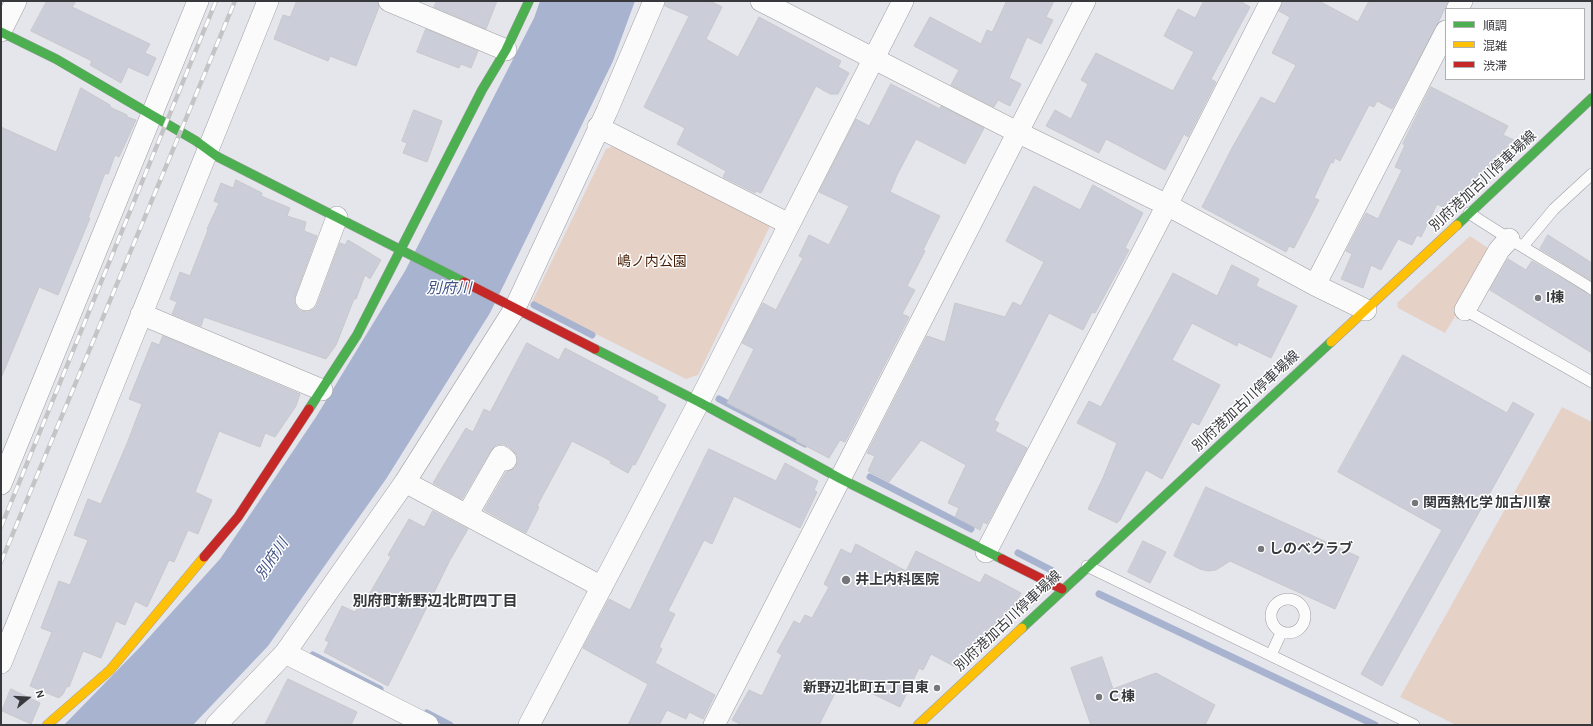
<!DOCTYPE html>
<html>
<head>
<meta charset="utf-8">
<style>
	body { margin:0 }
	#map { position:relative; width:1593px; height:726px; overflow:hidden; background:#e5e6ec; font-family:"Alegreya Sans","Noto Sans JP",sans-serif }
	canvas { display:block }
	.frame { position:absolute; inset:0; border:2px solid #38393d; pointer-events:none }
	.legend { position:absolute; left:1445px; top:8px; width:140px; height:72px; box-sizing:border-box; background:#fff; border:1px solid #afb0b1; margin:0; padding:5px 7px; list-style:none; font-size:12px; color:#38393d }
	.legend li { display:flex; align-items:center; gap:8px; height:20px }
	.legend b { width:20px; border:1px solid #afb0b1 }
	.north { position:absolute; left:8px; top:678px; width:40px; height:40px; -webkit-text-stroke:3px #fff; paint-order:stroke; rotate:72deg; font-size:11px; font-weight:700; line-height:16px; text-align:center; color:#38393d }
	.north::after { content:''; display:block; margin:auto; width:14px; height:18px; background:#38393d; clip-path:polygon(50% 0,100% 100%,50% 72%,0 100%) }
</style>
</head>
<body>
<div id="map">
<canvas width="1593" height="726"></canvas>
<div class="frame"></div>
<ul class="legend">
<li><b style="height:5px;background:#4caf50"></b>順調</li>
<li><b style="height:5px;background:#ffc107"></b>混雑</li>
<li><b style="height:5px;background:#c62828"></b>渋滞</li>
</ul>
<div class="north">N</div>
</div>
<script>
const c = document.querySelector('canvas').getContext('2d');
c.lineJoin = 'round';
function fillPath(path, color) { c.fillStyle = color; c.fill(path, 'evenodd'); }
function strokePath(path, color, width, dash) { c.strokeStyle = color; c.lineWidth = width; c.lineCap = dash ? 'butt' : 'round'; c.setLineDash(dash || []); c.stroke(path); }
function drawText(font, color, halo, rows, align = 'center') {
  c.font = font + ' "Alegreya Sans","Noto Sans JP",sans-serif'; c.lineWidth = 3; c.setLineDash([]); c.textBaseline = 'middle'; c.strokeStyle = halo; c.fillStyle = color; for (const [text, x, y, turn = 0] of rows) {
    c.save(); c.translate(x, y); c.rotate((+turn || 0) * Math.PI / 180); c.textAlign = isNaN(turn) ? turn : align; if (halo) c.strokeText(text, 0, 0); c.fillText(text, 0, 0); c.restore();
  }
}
fillPath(new Path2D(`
	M616 145 772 222 698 375 686 379 532 302 606 149Z
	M1470 236 1494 252 1445 333 1398 308 1397 303Z
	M1562 407 1592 422V725H1456L1400 697Z`), '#e6d1c7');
fillPath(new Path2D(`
	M540 1H635L613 61 490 313 386 479 268 646 193 725H64L142 645 220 559 316 417 405 271 534 18Z`), '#a8b3cf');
strokePath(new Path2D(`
	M534 305 592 335
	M719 399 805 444
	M870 477 971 529
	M1018 553 1053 571
	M1099 594 1375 725
	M313 655 380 689
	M427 713 450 725`), '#a8b3cf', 7);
const building = new Path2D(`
	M47 1H76L72 7 150 44 145 53 156 58 148 76 128 67 121 83 90 65 92 61 31 31Z
	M297 1H377L379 7 356 66 330 56 328 61 274 39 283 15 290 17Z
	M437 1H497L486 29 434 7Z
	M666 1H710L722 7 706 39 738 57 759 17 841 61 838 67 849 73 838 94H830L816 86 761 193 756 191 755 193 723 177 726 171 677 144 685 128 644 107 689 16 665 6Z
	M1007 1H1054L1046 17 1053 20 1041 44 1027 37 1009 78 1021 84 1010 106 998 100 994 107 951 85 959 70 914 46 930 17 981 44 987 30 992 32Z
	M1204 1H1240L1250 7 1211 79 1216 82 1188 137 1184 134 1165 170 1106 139 1099 153 1046 126 1055 110 1071 119 1088 84 1081 80 1096 53 1173 91 1194 52 1164 36 1178 9 1195 18Z
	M1283 1H1319L1358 22 1369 1H1448L1439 21 1392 109 1377 101 1374 107 1369 105 1340 161 1335 158 1333 163 1331 162 1314 198 1319 200 1294 248 1289 246 1286 252 1202 207 1232 148 1261 97 1275 104 1296 65 1272 53 1290 17 1279 11Z
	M426 29 478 51 471 68 461 64 459 68 417 52Z
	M891 84 940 109 941 106 984 128 965 164 916 139 897 175 890 192 940 216 923 250 925 251 907 286 915 290 902 314 909 317 845 442 840 440 829 458 796 441 797 439 727 403 754 349 742 343 763 303 776 310 803 258 799 256 809 235 829 245 849 206 819 192 856 119 869 126Z
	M1431 87 1508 126 1503 135 1514 140 1505 157 1497 153 1483 181 1478 179 1449 210 1437 204 1421 237 1417 235 1412 245 1398 239 1381 270 1371 265 1363 288 1341 279 1352 254 1346 251 1366 213 1378 219 1402 170 1395 167 1405 145 1403 144Z
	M81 88 110 105V107L127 115V117L136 120 119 157 115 155 108 174 105 173 88 218H90L58 295 39 287 1 378V127L56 152Z
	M414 110 442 121 427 162 403 153 407 143 402 141Z
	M236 180 262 193 261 196 290 208 287 216 306 222 304 231 317 236 295 296 294 302 297 308 301 311 308 312 314 309 317 305 340 243 345 245 348 240 381 260 370 279 365 275 356 299H354L336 345 326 359 204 317 201 326 172 314 177 302 170 299 180 272 190 276 208 230 207 229 219 203 214 201 221 183 233 188Z
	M1093 185 1143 213 1125 248 1129 250 1095 313 1092 312 1083 330 1049 313 994 420 999 423 995 431 1027 448 987 524 983 522 980 530 955 517 959 508 948 503 966 465 921 440 889 482 868 471 875 456 867 453 927 336 945 342 955 303 1005 317 1013 302 1021 306 1044 262 1006 241 1034 186 1080 210Z
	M1548 235 1592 263V281L1540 249Z
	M1508 259 1526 270 1532 261 1592 296V353L1490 290Z
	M1232 265 1259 279 1256 286 1297 306 1271 358 1238 342 1237 346 1192 323 1172 360 1220 385 1199 425 1192 422 1162 479 1146 470 1120 520 1117 523 1088 509 1103 478 1117 443 1077 423 1089 401 1101 407 1173 273 1217 296Z
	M163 336 300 394 296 406 275 437 265 433 260 447 219 431 195 492 212 500 198 534 188 530 174 562 169 560 147 607 135 601 125 625 116 621 101 658 83 651 69 687 67 686 63 694 59 698 30 686 52 632 41 628 59 581 70 585 88 540 74 535 88 499 101 504 128 441 142 404 129 399 152 342 159 345Z
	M527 343 559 360 565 348 658 397 657 400 666 405 635 465 633 464 628 473 610 463 611 461 572 441 537 506 539 507 526 533 484 510 506 472 515 468 518 462 517 455 508 446 503 444 496 445 491 450 462 499 433 483 466 428 473 432 484 409 490 412Z
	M1403 355 1507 413 1513 402 1534 414 1382 686 1361 674 1442 530 1338 472Z
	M709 449 776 481 785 463 818 481 814 490 817 492 800 528 734 496 712 544 704 540 668 611 675 614 659 647 662 649 655 663 715 695 703 719 689 712 686 719 667 710 659 725H628L648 684 583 648 609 599 630 610Z
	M1206 487 1359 557 1335 609 1230 561 1216 570 1208 571 1200 569 1174 556Z
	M433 511 468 529 450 560 388 686 324 652 329 642 325 640 342 606 355 612 358 607 361 608 391 557 388 555 409 519 424 527Z
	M1143 541 1166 552 1150 583 1128 572Z
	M856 544 906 571 916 551 980 583 985 574 1021 593 1005 624 1002 622 998 629 991 625 983 640 980 639 967 662 959 669 931 654 923 670 919 668 900 707 842 679 819 725H742L732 720 749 690 762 696 782 655 777 652 794 621 800 624 805 615 812 618 829 587 824 584 841 549 851 554Z
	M1102 657 1113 689 1156 673 1215 705 1205 725H1091L1071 668Z
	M288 679 357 712 351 725H265Z
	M11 689 40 703 31 724 2 711Z`);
fillPath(building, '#cbced8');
strokePath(building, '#c7c8cc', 1);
const lane = new Path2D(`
	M1469 213C1509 240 1551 263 1592 289
	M1523 246 1554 209 1592 174
	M1465 310 1592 382
	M1087 566 1414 725
	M1271 616a17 17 0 1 1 34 0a17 17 0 1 1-34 0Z
	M1271 655 1281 633`);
const street = new Path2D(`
	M389 1 506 50
	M761 1 1017 132 1167 205 1315 285 1366 310
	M1457 9 1462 1
	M1 31 16 1
	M598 127 789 224
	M1315 285 1446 31
	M306 300 337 217
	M1465 310 1499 250 1509 239
	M141 314 322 390
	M405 482 602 587
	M1 484 198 1
	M467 515 501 456 506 460
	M986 552 1167 205 1271 1
	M285 653 428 725
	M1 663 268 1
	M216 725 285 653 405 482 515 308 607 111 654 1
	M529 725 699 402 903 1
	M714 725 1085 1`);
const fast = new Path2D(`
	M1 32 56 59 196 141 218 157 464 282
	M1457 225 1592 98
	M595 349 699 402 841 479 1002 559
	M309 409 357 335 482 90 506 50 529 1
	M1022 628 1331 342`);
const slow = new Path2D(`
	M1331 342 1457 225
	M47 725 110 670 204 557
	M918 725 1022 628`);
const jam = new Path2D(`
	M464 282 595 349
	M204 557 238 517 309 409
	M1002 559 1062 589`);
strokePath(lane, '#9e9ea2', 12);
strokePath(street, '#9e9ea2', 22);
strokePath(fast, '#9e9ea2', 10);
strokePath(slow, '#9e9ea2', 10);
strokePath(jam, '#9e9ea2', 10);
strokePath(lane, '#fbfbfc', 11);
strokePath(street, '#fbfbfc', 21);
strokePath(fast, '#4caf50', 9);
strokePath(slow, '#ffc107', 9);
strokePath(jam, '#c62828', 9);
const rail = new Path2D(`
	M1 527 216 1
	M1 562 235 1`);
strokePath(rail, '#c4c4c6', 4.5);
strokePath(rail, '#fff', 3, [9]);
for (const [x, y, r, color] of [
	[1538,298,4,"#75767a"],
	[1415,503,4,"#75767a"],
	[1261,549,4,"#75767a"],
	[846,580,5,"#75767a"],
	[937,688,4,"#75767a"],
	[1099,697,4,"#75767a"]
]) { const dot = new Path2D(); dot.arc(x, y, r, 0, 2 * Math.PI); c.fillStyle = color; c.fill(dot); strokePath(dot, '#fff', 1.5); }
drawText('14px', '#38393d', '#fff', [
	["別府港加古川停車場線",1483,181,-43],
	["別府港加古川停車場線",1246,401,-43],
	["別府港加古川停車場線",1008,621,-43]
]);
drawText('14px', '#431c02', '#fff', [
	["嶋ノ内公園",652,262]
]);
drawText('bold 14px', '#38393d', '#fff', [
	["I棟",1546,298],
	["関西熱化学 加古川寮",1423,503],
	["しのべクラブ",1269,549],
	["井上内科医院",855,580],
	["新野辺北町五丁目東",929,688,"right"],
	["Ｃ棟",1107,697]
], 'left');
drawText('italic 15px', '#405185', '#fff', [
	["別府川",449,288],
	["別府川",272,559,-56]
]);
drawText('bold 15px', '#38393d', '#fff', [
	["別府町新野辺北町四丁目",435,601]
]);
</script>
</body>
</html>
